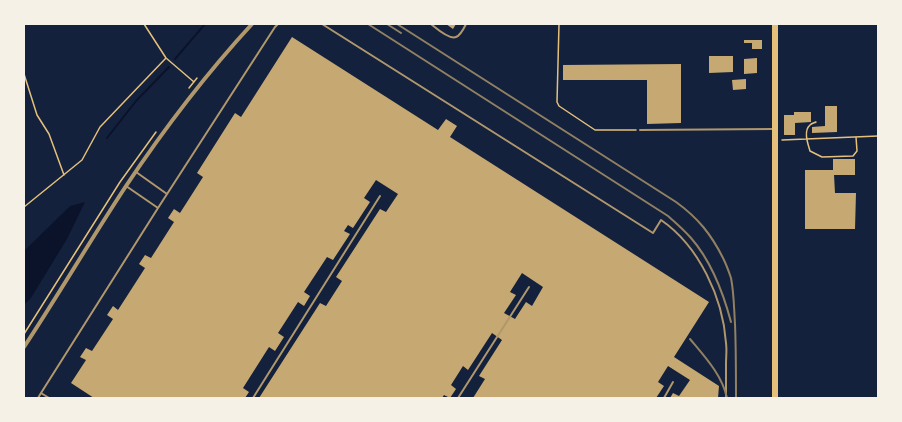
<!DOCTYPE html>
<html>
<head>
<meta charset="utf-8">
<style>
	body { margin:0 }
	#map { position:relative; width:902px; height:422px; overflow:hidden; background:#14213d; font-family:"Source Serif 4",serif }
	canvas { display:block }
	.frame { position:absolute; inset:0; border:25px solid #f6f1e7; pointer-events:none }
</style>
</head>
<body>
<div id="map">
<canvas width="902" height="422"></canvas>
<div class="frame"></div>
</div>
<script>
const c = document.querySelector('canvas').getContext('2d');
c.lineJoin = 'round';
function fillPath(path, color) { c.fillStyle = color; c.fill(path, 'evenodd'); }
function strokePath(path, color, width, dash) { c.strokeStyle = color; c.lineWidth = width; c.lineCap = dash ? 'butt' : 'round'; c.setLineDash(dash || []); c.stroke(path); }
fillPath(new Path2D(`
	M85 202 67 239 31 298 24 305V251L70 206Z`), '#0b132b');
strokePath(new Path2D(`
	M175 59 205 24
	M107 138 136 101 169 67`), '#0b132b', 2);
fillPath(new Path2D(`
	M446 24H456L453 29Z
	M292 37 438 130 446 119 457 126 450 137 709 302 674 357 719 386 718 398H670L673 393 679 396 690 380 668 366 658 382 664 386 656 398H473L485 379 479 376 502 340 492 333 468 370 463 366 451 385 456 389 450 398 444 395 442 398H259L320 303 326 306 342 281 336 277 380 209 386 212 398 194 376 180 364 198 370 202 353 228 348 225 344 231 350 234 333 260 327 257 304 292 310 296 304 306 298 302 278 333 284 337 275 351 269 347 243 388 249 392 245 398H94L71 383 86 360 80 357 86 348 92 351 113 319 107 315 113 306 118 310 145 268 139 264 145 255 151 258 174 222 168 218 174 209 180 213 203 177 197 173 235 113 241 117ZM522 273 543 287 532 306 526 302 515 319 504 313 516 295 510 292Z
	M744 40H762V49H752V43H744Z
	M709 56H733V72L709 73Z
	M757 58V73L744 74V59Z
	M681 64V123L647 124V80H563V65Z
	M746 79V89L733 90 732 80Z
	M825 106H837V132L812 133V127L825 126Z
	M794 112H811V122L795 123V135H784V115H794Z
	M833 159H855V175H834L835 193H856L855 229H805V170H833Z`), '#c6a872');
strokePath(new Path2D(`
	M144 24 166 58 194 82
	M559 24 557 102 559 106 595 130H636
	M24 74 37 115 49 134 64 175
	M189 88 197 78
	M816 122C814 123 812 123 810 125 803 131 808 144 810 151L822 157 853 156 857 151 856 137
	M782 140 878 136
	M24 207 82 160 100 127 166 58
	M24 334 120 182 156 132`), '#e5c07b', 1.5);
strokePath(new Path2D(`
	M322 24 653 233 661 220C699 246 723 298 726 343 727 350 726 357 726 364 726 376 726 387 726 398
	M431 24C436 28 449 40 456 37 461 35 464 28 466 24
	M640 130 773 129
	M136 172 167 194
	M126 186 158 208
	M38 398 41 393
	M49 398 41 393 158 208 275 27 278 24
	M253 398 380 196
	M458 398 529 287
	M664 398 673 382`), '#b1986c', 2);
strokePath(new Path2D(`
	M24 347C59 294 91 239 126 186 164 129 206 74 252 24`), '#b1986c', 4);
strokePath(new Path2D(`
	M775 24V398`), '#e5c07b', 6);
strokePath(new Path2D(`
	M368 24 668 216C676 223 684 230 691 238 712 262 723 292 731 322
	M387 24 401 33
	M397 24 676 202C698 218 711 234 723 258 726 264 729 272 731 278 734 293 734 309 735 324 736 349 736 373 736 398
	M690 339C705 357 722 375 727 398`), '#918062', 2);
</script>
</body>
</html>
